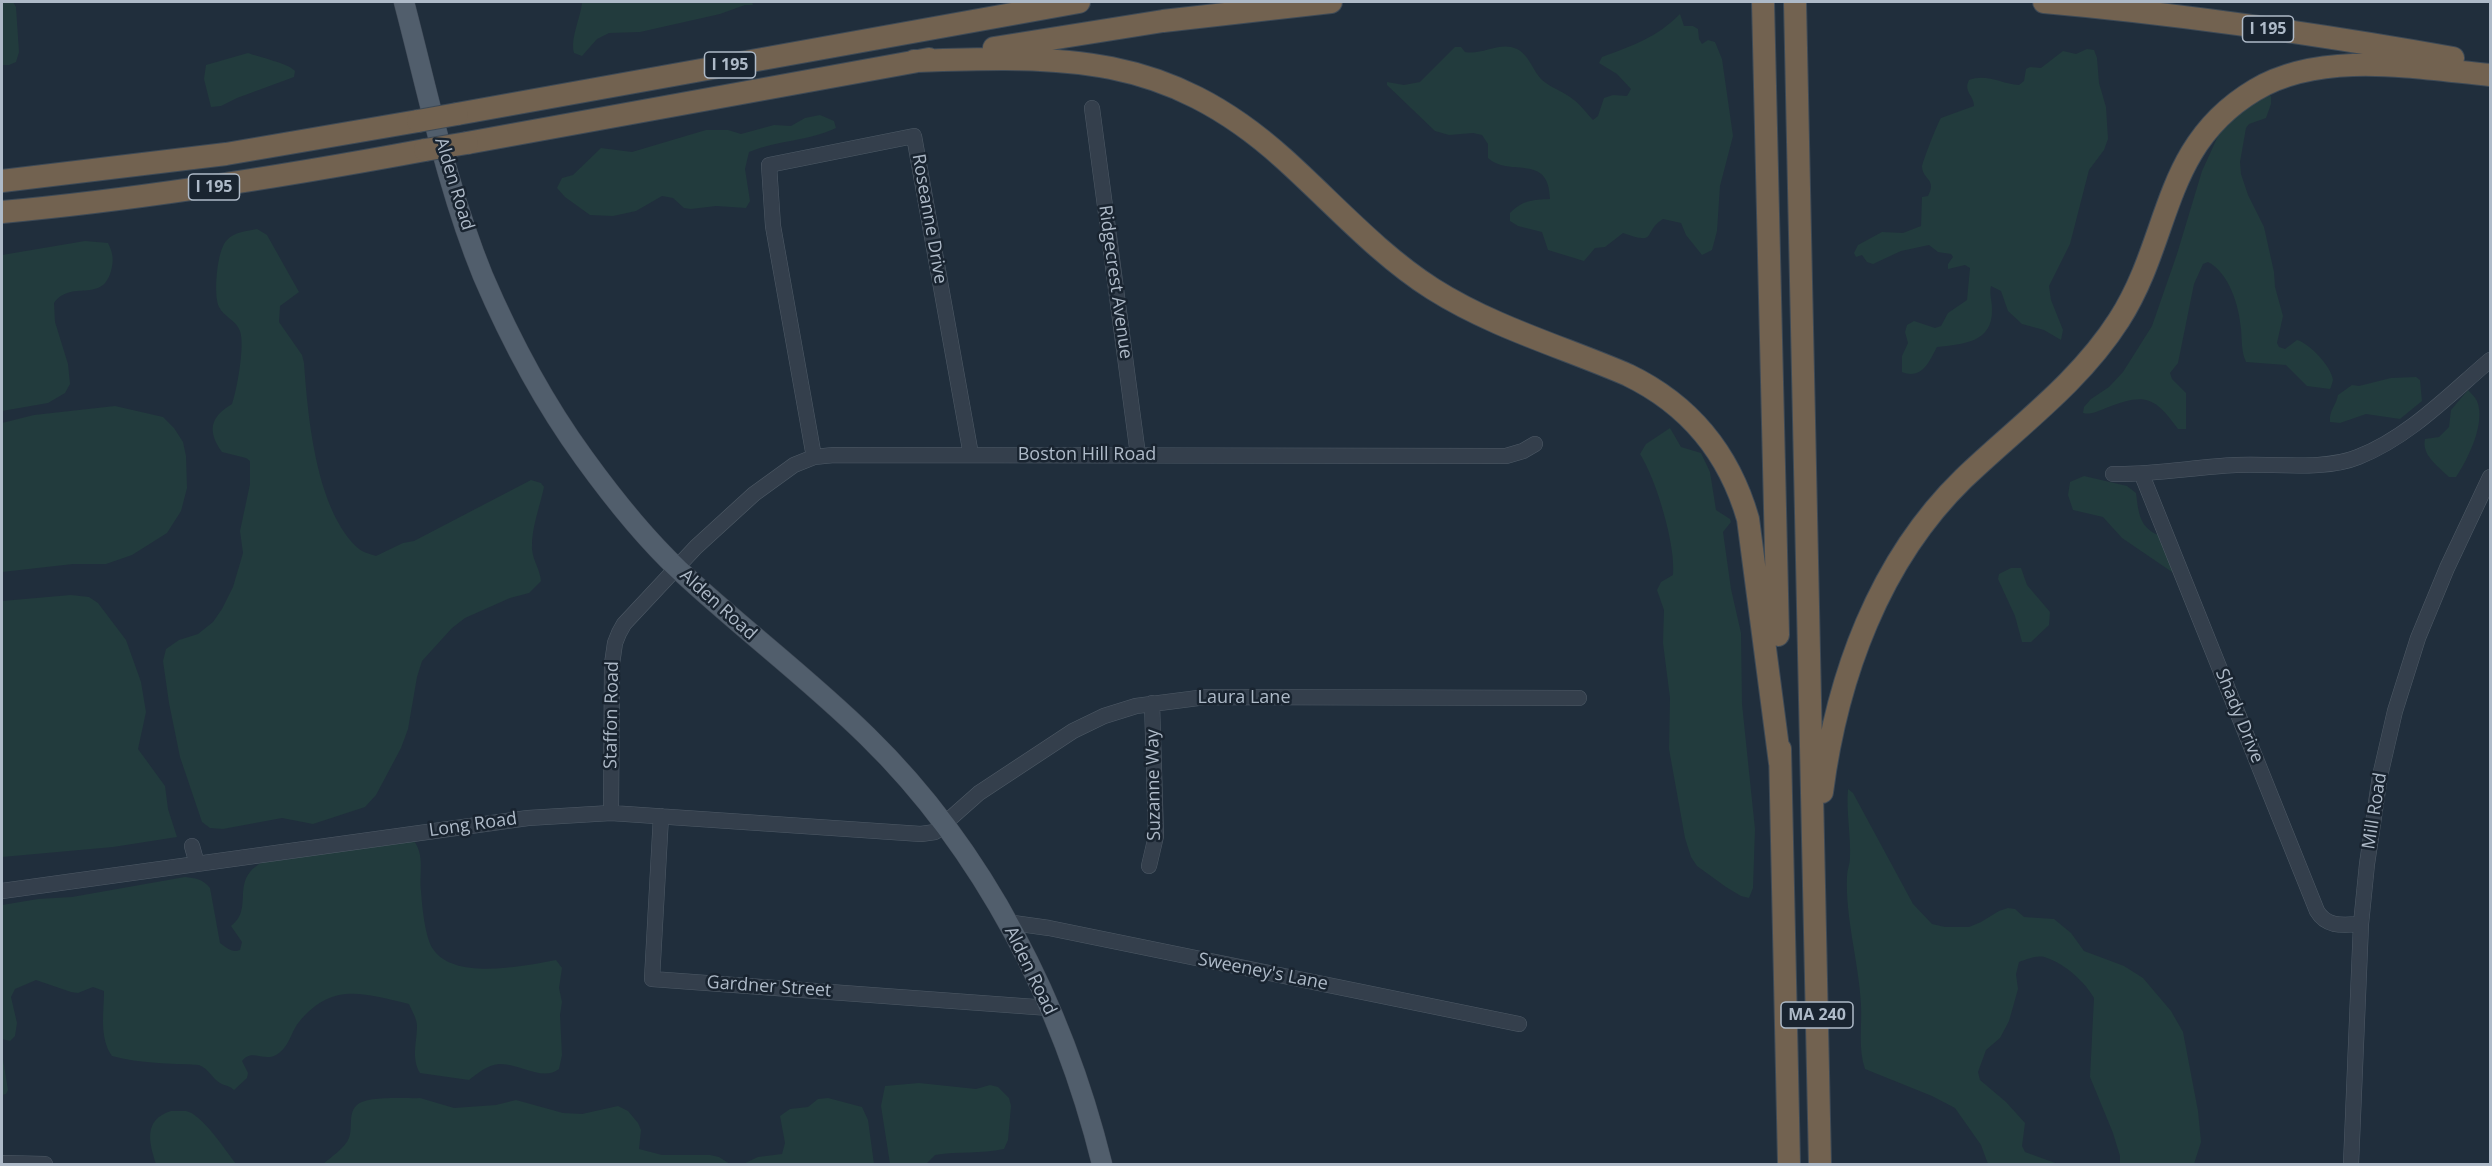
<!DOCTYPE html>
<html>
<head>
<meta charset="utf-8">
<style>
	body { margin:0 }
	#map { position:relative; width:2492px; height:1166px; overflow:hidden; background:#202e3c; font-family:"Open Sans",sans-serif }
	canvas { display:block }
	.frame { position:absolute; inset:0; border:3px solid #aebac8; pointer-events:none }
</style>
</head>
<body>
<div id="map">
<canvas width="2492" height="1166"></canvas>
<div class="frame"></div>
</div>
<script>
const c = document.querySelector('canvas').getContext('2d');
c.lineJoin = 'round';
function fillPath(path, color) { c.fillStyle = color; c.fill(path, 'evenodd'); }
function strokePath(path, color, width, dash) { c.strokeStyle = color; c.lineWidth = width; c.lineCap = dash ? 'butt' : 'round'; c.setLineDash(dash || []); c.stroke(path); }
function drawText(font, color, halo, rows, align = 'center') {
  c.font = font + ' "Open Sans",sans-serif'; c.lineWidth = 5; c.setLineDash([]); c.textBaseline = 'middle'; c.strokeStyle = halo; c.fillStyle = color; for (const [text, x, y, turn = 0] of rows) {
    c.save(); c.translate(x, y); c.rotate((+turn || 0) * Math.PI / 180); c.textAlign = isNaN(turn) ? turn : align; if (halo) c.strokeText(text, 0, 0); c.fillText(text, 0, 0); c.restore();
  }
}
fillPath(new Path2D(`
	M3 2H13L16 7 19 52 16 62 9 65H2Z
	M582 2H752L753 5H745L720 14 640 32 609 33 597 39 582 56 574 53C570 38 581 17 582 2Z
	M1680 14 1684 26H1693L1698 29 1699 39 1702 44 1708 40 1715 42 1722 59 1733 136 1720 186 1717 231 1712 250 1702 255 1686 235 1681 223 1663 219C1642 232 1659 246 1623 233L1605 247 1595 248 1584 261 1548 250 1542 232 1518 226 1510 221V213C1523 200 1532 200 1550 199 1549 152 1510 178 1488 158V144L1482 135 1473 133 1449 135 1435 131 1387 85V82L1404 85 1420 82 1455 47H1461L1465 52C1481 55 1495 44 1511 47 1529 51 1531 69 1542 80 1551 88 1565 92 1574 100 1581 105 1587 114 1593 120L1598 116 1604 98 1613 95 1627 96 1631 89 1617 74 1599 63 1602 57C1634 45 1656 38 1680 14Z
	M2087 49 2094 50 2097 58 2099 83 2106 107 2108 139 2104 150 2089 170 2070 244 2049 286 2051 300 2063 330 2061 340 2044 330 2022 324 2008 311 2001 291 1991 286C1989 294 1992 300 1992 309 1993 343 1963 344 1937 347 1929 362 1922 380 1902 372V356L1908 343 1905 332 1907 325 1914 321 1935 328 1941 326 1948 313 1967 300 1970 268 1965 265 1948 269V264L1953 257 1951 254 1938 252 1929 245 1901 251 1873 264 1867 262 1862 255 1856 257 1854 253 1858 245 1882 232 1903 233 1921 226 1922 197 1928 196C1937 179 1923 180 1922 167 1922 163 1938 122 1941 118L1974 106C1974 95 1963 92 1969 80 1986 73 2002 84 2019 85L2024 81 2026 69 2030 67 2041 68 2063 51 2076 54Z
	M248 53C259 57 290 64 295 71L294 77 237 98 221 106 211 107 204 79 206 65Z
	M2271 96V104L2266 118 2249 124 2246 128 2240 162 2241 174 2248 195 2264 227 2274 272 2275 287 2283 316 2277 343 2279 347 2285 349 2297 340C2309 343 2332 367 2333 380 2333 380 2331 388 2330 389L2307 386 2286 365 2246 362C2241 352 2242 339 2241 329 2239 305 2229 273 2208 262L2203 264 2194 284 2178 363 2170 373 2172 379 2186 393V429H2178C2154 396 2145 393 2106 408 2098 411 2091 415 2083 413L2084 407 2091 399 2109 387 2123 372 2152 326 2177 254 2202 171 2223 125 2249 97Z
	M820 115 834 121 836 128C809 141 778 140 749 152L745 169 750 201 746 208 716 206 691 209 684 208 673 198 662 196 636 211 613 216 590 215 565 197 557 188 562 178 573 175 601 148 632 152 706 130H728L741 134 774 125 791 126 805 118Z
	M257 229 267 235 299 292 280 306 279 322 302 355 304 363C308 417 316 511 359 549 364 553 371 554 376 556L403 543 414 541 531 480 541 483 544 487C540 506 531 529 532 549 533 561 540 569 541 581L529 593 510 598 465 618 452 628 422 661 417 677 408 729 401 748 376 795 365 807 313 824 282 818 223 829 210 828 202 822 180 757 169 703 163 661 166 649 179 640 198 634 213 622 222 609 233 587 243 553 240 531 250 484V461L246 458 222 452C207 431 210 417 232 404 237 389 245 346 240 331 236 320 224 317 219 307 213 295 217 249 227 240 234 232 247 231 257 229Z
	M85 241 108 243C113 253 114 260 111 271 102 304 71 279 54 303L55 322 68 364 70 384 65 393 48 403 2 411V255Z
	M2416 377 2420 380 2422 401 2400 419 2366 414 2340 423 2330 422C2329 410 2336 406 2338 395L2352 385 2359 386 2391 378Z
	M2468 390C2471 393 2475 397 2477 401 2486 423 2468 459 2456 477H2449C2439 467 2421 455 2425 439L2439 437 2449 427 2451 410Z
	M115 406 163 417 174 428 183 442 186 456 187 488 181 511 167 533 132 555 106 564H73L2 572V423L34 415Z
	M1670 428 1681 447 1701 453 1710 472 1716 510 1730 519 1731 522 1723 532 1731 589 1741 633 1742 704 1755 829 1753 888 1749 898 1741 896 1726 887 1697 866 1691 857 1685 838 1669 749 1670 698 1663 643 1664 610 1657 590 1661 582 1673 575C1676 545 1656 479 1640 454L1646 444Z
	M2084 476 2127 486 2136 493C2139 517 2140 530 2166 538L2177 571 2172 572 2122 538 2103 517 2073 510 2068 495 2070 482Z
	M2011 568H2021L2027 585 2050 612 2049 625 2031 642H2022L2015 616 1998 579 1999 574Z
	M71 595 89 597 98 603 126 640 141 682 146 712 138 749 165 786 168 809 177 837 113 847 2 857V601Z
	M1848 789 1853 793 1913 904 1932 924 1945 927H1969L1981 922 1999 911 2008 908 2015 909 2024 917 2054 919 2071 933 2084 951 2124 966 2143 978 2171 1011 2183 1032 2198 1111 2201 1142 2194 1164H2120V1156L2113 1133 2090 1077 2094 998C2085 982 2065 964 2047 958 2038 954 2028 959 2019 962L2016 974 2018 989 2009 1021 2000 1038 1986 1050 1978 1072 1980 1080 2006 1102 2025 1123 2022 1146 2025 1152 2058 1164H1988L1981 1145 1955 1108 1932 1096 1865 1069C1858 1049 1862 1027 1861 1005 1859 963 1845 917 1847 876 1847 870 1850 864 1850 858 1851 835 1846 812 1848 789Z
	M414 841C425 856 419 874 421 891 422 905 425 938 433 949 454 981 524 966 556 960L562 968 559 988 562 1002 560 1015 562 1055 559 1069C543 1082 519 1063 499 1064 487 1065 478 1073 469 1080L420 1073C411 1058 417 1042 417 1026 417 1019 412 1011 409 1004 364 994 333 981 299 1022 290 1033 290 1047 276 1055 263 1062 252 1048 242 1061L248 1073 247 1078 234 1090C229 1085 225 1086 220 1083 212 1078 209 1069 199 1065 170 1063 140 1064 112 1056 99 1038 104 1012 104 991L93 987 78 993 71 992 36 980 15 989 11 997 17 1023 15 1036 10 1041 2 1039V905L38 899 72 897 185 877C195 878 203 879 210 888L220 943C227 948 232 953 240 950L242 942 231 926C251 911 236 889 250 872 274 843 375 844 414 841Z
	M2 1053 8 1090 6 1094 2 1095Z
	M919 1083 976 1089 990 1085 998 1087 1009 1098 1011 1106 1008 1140 1004 1149C981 1154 959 1151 935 1155L926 1164H890L881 1106 885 1086Z
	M420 1098 454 1108 496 1105 516 1100 563 1113 582 1114 618 1106 628 1111 638 1123 641 1130 639 1149 662 1155H710L719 1157 730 1164H743L758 1157 782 1154 785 1143 780 1116 790 1109 808 1107 818 1099 828 1098 862 1107 868 1120 874 1164H323C331 1157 345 1148 349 1138 353 1128 348 1114 356 1106 366 1095 405 1099 420 1098Z
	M171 1111C176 1111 182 1111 186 1111 202 1114 226 1151 236 1164H156C149 1142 143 1120 171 1111Z`), '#223b3d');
const minor = new Path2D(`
	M1092 108 1138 455
	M814 457 773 226 769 165 914 136 971 455
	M2113 474C2154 475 2194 467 2236 465 2273 463 2324 471 2358 457 2409 437 2450 394 2490 360
	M2142 475 2317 911C2327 928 2344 925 2361 924
	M611 813 612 664 615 643 619 633 624 624 696 547 754 494 794 465 814 457 834 455 1506 456 1523 451 1535 444
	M661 816 652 979 1049 1008
	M192 846 197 864
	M1149 866 1156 836 1152 703
	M2 891 528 818 611 813 921 834 935 832 979 793 1073 731 1104 716 1136 706 1206 697 1579 698
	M1006 922 1049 928 1519 1024
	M2 1163 45 1164
	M2351 1164 2361 924 2367 864 2380 776 2395 711 2418 638 2447 568 2490 477`);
const major = new Path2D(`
	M404 2C428 93 447 188 483 276 510 339 544 403 584 458 610 494 647 540 679 570 740 627 808 678 867 736 985 851 1063 1006 1102 1164`);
const highway = new Path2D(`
	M1763 2 1778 635
	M1795 2 1820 1164
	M2044 2C2181 14 2317 34 2453 58
	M994 48 1163 21 1331 2
	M914 61C1063 56 1165 52 1283 158 1332 202 1378 254 1433 289 1493 327 1563 347 1628 375 1690 405 1729 453 1748 519L1780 763
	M457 114 1079 2
	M467 143 929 59
	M2 181 226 154 418 121
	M2 212C144 199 285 176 425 150
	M1780 749 1789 1164
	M1822 792C1837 677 1879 561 1963 479 2017 427 2078 384 2119 320 2172 237 2161 146 2255 90 2322 50 2416 68 2490 75`);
strokePath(minor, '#4e5a66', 16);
strokePath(major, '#404b58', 21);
strokePath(highway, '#3e4a56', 24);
strokePath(minor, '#343f4c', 15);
strokePath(major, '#515e6c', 20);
strokePath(highway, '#726250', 22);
const highwayBridge = new Path2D(`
	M418 121 457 114
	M425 150 467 143`);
strokePath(highwayBridge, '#3e4a56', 24, []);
strokePath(highwayBridge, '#726250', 22);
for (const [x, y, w] of [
	[2268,29,51],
	[730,65,51],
	[214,187,51],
	[1817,1015,72]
]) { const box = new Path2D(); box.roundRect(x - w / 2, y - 13, w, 26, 4.5); c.fillStyle = '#192430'; c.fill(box); strokePath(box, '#aebac8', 1.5); }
drawText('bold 16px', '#aebac8', null, [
	["I 195",2268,29],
	["I 195",730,65],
	["I 195",214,187],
	["MA 240",1817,1015]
]);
drawText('18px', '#aebac8', '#192430', [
	["Alden Road",454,184,73],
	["Roseanne Drive",929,219,80],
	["Ridgecrest Avenue",1115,282,82],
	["Boston Hill Road",1087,455],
	["Alden Road",718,605,42],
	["Laura Lane",1244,698],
	["Staffon Road",612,715,-89],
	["Shady Drive",2239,716,68],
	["Suzanne Way",1154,785,-91],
	["Mill Road",2375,811,-81],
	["Long Road",473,825,-8],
	["Alden Road",1030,971,64],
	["Sweeney's Lane",1263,972,11],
	["Gardner Street",769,987,4]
]);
</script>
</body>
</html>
